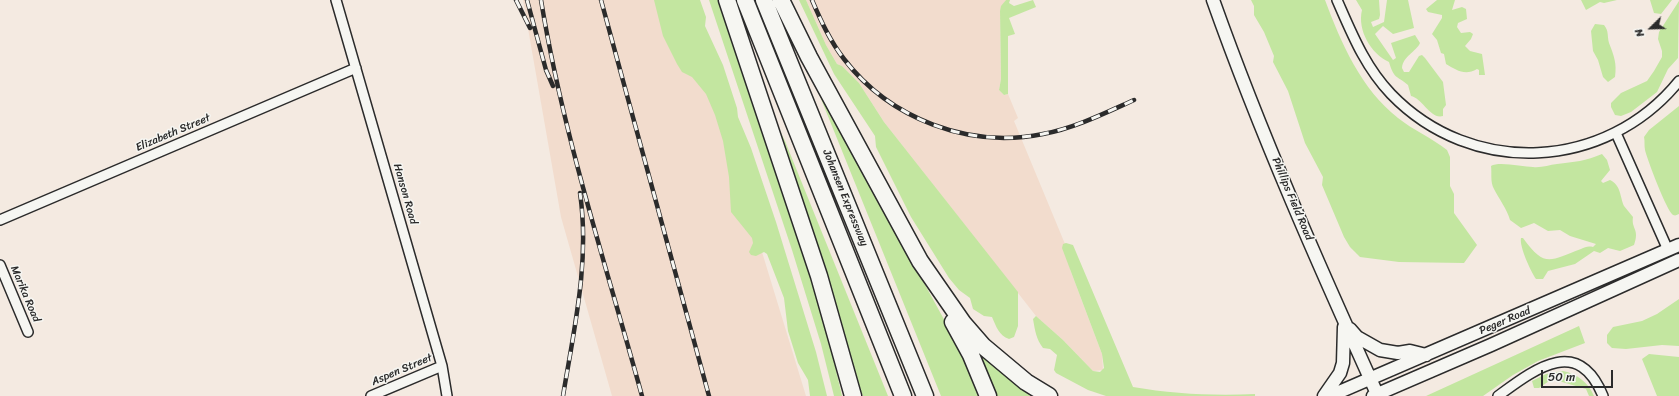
<!DOCTYPE html>
<html>
<head>
<meta charset="utf-8">
<style>
	body { margin:0 }
	#map { position:relative; width:1679px; height:396px; overflow:hidden; background:#f4eae1; font-family:Sriracha,sans-serif }
	canvas { display:block }
	.north { position:absolute; left:1631px; top:8px; width:40px; height:40px; -webkit-text-stroke:3px #f6f6f2; paint-order:stroke; rotate:247deg; font-size:11px; font-weight:700; line-height:16px; text-align:center; color:#2b2b2b }
	.north::after { content:''; display:block; margin:auto; width:14px; height:18px; background:#2b2b2b; clip-path:polygon(50% 0,100% 100%,50% 72%,0 100%) }
	.scale { position:absolute; left:1541px; top:370px; width:72px; height:18px; box-sizing:border-box; border:2px solid #2b2b2b; border-top:0; padding-left:5px; font-size:12px; line-height:14px; white-space:nowrap; color:#2b2b2b; -webkit-text-stroke:3px #f6f6f2; paint-order:stroke }
</style>
</head>
<body>
<div id="map">
<canvas width="1679" height="396"></canvas>
<div class="north">N</div>
<div class="scale">50 m</div>
</div>
<script>
const c = document.querySelector('canvas').getContext('2d');
c.lineJoin = 'round';
function fillPath(path, color) { c.fillStyle = color; c.fill(path, 'evenodd'); }
function strokePath(path, color, width, dash) { c.strokeStyle = color; c.lineWidth = width; c.lineCap = dash ? 'butt' : 'round'; c.setLineDash(dash || []); c.stroke(path); }
function drawText(font, color, halo, rows, align = 'center') {
  c.font = font + ' Sriracha,sans-serif'; c.lineWidth = 3; c.setLineDash([]); c.textBaseline = 'middle'; c.strokeStyle = halo; c.fillStyle = color; for (const [text, x, y, turn = 0] of rows) {
    c.save(); c.translate(x, y); c.rotate((+turn || 0) * Math.PI / 180); c.textAlign = isNaN(turn) ? turn : align; if (halo) c.strokeText(text, 0, 0); c.fillText(text, 0, 0); c.restore();
  }
}
fillPath(new Path2D(`
	M523 0H685L806 396H612L561 217Z
	M806 0H1006L1000 11 1001 79 999 90 1004 95 1008 94 1018 118 1014 121 1065 244H1063L1071 272 1102 354 1103 370 1093 371 1063 340 1036 316 884 122 859 83 842 66 837 64 826 45Z`), '#f2dccd');
fillPath(new Path2D(`
	M654 0H700L706 17 705 26 723 65 737 108 738 117 751 148 776 222 816 352 827 396H810L808 380 798 363 788 331 784 298 767 254 764 252 756 256 751 255 749 252 753 243 752 238 731 212 729 177 723 141 715 115 706 94 692 77 682 72 677 64 663 36Z
	M709 0H719L722 11 799 241 827 332 842 396H834L821 344 792 250Z
	M799 0H806L826 45 837 64 842 66 859 83 884 122 1018 292V326L1014 337 1009 339C999 336 996 326 992 317L984 316 973 309 970 298 959 290 949 278 911 217 876 147 875 136 834 74Z
	M1006 0H1010L1009 3 1014 6 1033 0 1036 7 1009 18 1015 34 1008 36V94L1004 95 999 90 1001 79 1000 11 1001 6Z
	M1251 0H1325C1341 43 1361 89 1398 118 1413 130 1432 138 1447 150L1450 157V186L1454 194V213L1477 245 1464 263 1399 262 1360 257 1350 247 1344 237 1322 185 1323 177 1305 143 1288 91 1273 62 1274 56 1264 32 1254 15V6Z
	M1356 0H1379L1380 15 1379 19 1371 22 1373 27 1384 22 1387 0H1408L1414 28 1393 34 1383 26 1375 34 1393 60 1396 58 1391 43 1415 35 1420 43C1416 52 1403 56 1402 68L1404 72H1409L1419 56 1422 55 1425 58 1443 82 1446 105 1443 109V116C1431 120 1422 98 1411 96L1408 85C1396 75 1394 79 1389 62 1371 54 1357 30 1362 10Z
	M1437 0H1455L1452 10 1462 7 1466 9 1467 19 1458 23 1457 27 1461 33 1470 32 1473 34 1471 39 1465 46 1470 51 1482 54 1485 75H1479V70L1477 69C1465 76 1456 70 1446 64L1444 54 1441 53 1437 40 1432 34 1442 18V15L1428 12 1426 9Z
	M1581 0H1617L1604 3 1600 2 1586 10Z
	M1650 0H1672L1661 14 1654 13Z
	M1679 1 1678 58 1668 69 1657 92 1631 112 1621 116 1615 115 1611 107V103L1621 93 1647 81 1654 71 1662 57V51L1658 39 1659 32Z
	M1595 24 1604 25C1609 31 1607 35 1609 43 1614 56 1617 63 1615 77L1608 82 1603 77 1598 60 1593 51 1591 31Z
	M761 83 772 109 770 111 785 141 888 396H863L849 361Z
	M815 84 952 334 980 396H941Z
	M1679 106V214C1676 215 1676 216 1673 215 1667 212 1647 159 1645 150 1644 145 1645 141 1644 137L1649 130Z
	M1602 154 1607 160 1610 170 1601 181 1603 183 1610 180C1621 185 1620 197 1624 206 1627 210 1630 213 1633 217 1631 229 1640 229 1634 245L1620 251 1608 248 1600 253 1594 251 1575 264 1548 271 1543 279H1536C1531 272 1519 246 1521 238H1523C1545 268 1549 261 1581 249 1585 247 1588 246 1593 247L1596 244 1570 236 1560 230 1548 231 1534 223 1521 228 1510 220C1507 209 1499 199 1494 189 1490 182 1492 173 1491 166 1499 161 1523 167 1533 167 1541 168 1549 165 1557 164 1574 162 1586 161 1602 154Z
	M1066 243 1073 245 1133 387C1173 394 1214 396 1255 394V396H1106L1088 390 1056 373 1054 370 1057 355 1050 349 1043 348C1036 339 1035 330 1033 319L1036 316 1063 340 1093 371 1100 372 1104 368 1102 354 1062 248 1063 244Z
	M1679 299V346L1662 345 1626 349 1612 348 1607 343V335L1613 327 1642 321 1657 314Z
	M1579 326 1585 343 1538 361 1513 375 1483 396H1426Z
	M969 339 1037 396H993Z
	M1649 354 1679 357V396H1657L1642 359Z
	M1563 371C1577 374 1588 382 1594 396H1589L1586 389 1552 379 1539 388H1534L1532 381 1546 374Z`), '#c3e6a0');
const street = new Path2D(`
	M336 0 442 366 447 396
	M1337 0C1352 34 1365 67 1391 94 1472 178 1606 171 1679 81
	M1616 133 1668 250
	M0 220 356 68
	M0 265 28 332
	M371 396 442 366
	M1498 396C1535 369 1578 335 1603 396`);
const secondary = new Path2D(`
	M1213 0C1261 135 1319 266 1378 396
	M1350 329 1357 337 1380 350 1398 353 1410 351 1426 355
	M1324 396 1340 373 1343 363 1344 327
	M1330 396 1679 245
	M1373 396 1491 345 1679 260`);
const highway = new Path2D(`
	M727 0 819 276 853 396
	M745 0 903 396
	M764 0 925 396
	M781 0 809 57 920 261 963 323 983 346 1026 382 1049 396
	M953 322 971 355 988 396`);
strokePath(street, '#2b2b2b', 12);
strokePath(secondary, '#2b2b2b', 15);
strokePath(highway, '#2b2b2b', 19);
strokePath(street, '#f6f6f2', 9);
strokePath(secondary, '#f6f6f2', 12);
strokePath(highway, '#f6f6f2', 16);
const rail = new Path2D(`
	M516 0 530 28
	M527 0 546 70 553 86
	M541 0C563 135 606 265 642 396
	M601 0 709 396
	M812 0C821 21 830 41 844 59 890 119 969 149 1043 134 1075 128 1105 113 1134 100
	M563 396C574 329 590 261 580 193`);
strokePath(rail, '#2b2b2b', 4.5);
strokePath(rail, '#f6f6f2', 3, [9]);
drawText('11px', '#2b2b2b', '#f6f6f2', [
	["Elizabeth Street",173,133,-23],
	["Hanson Road",405,194,74],
	["Johansen Expressway",845,198,68],
	["Phillips Field Road",1292,199,67],
	["Marika Road",25,294,67],
	["Peger Road",1505,321,-23],
	["Aspen Street",402,370,-23]
]);
</script>
</body>
</html>
